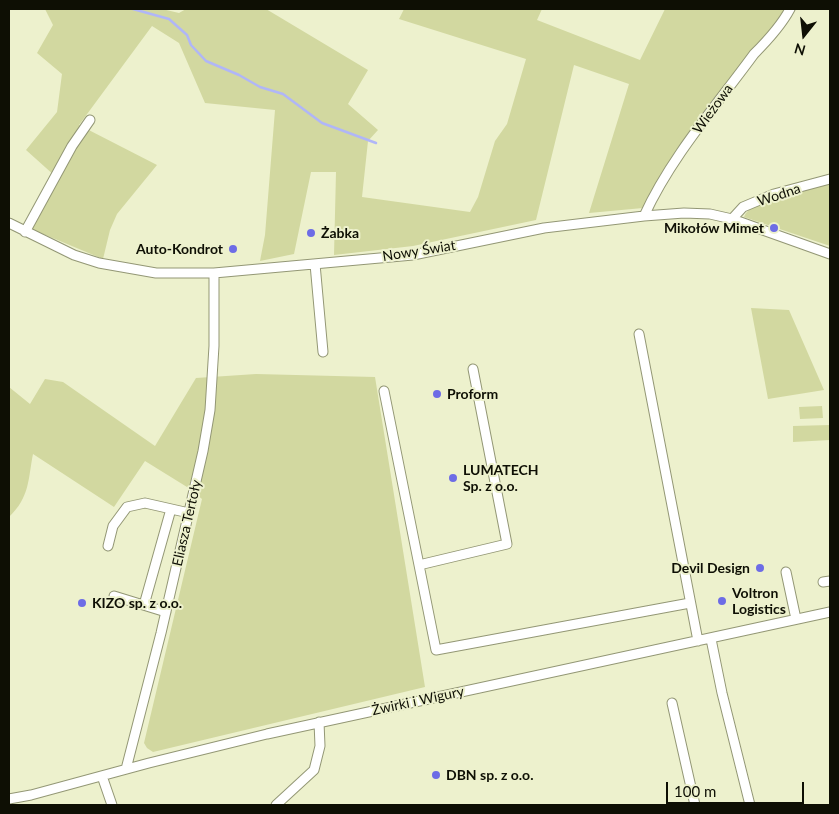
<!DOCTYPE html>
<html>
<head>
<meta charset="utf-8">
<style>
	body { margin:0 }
	#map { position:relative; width:839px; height:814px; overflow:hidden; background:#edf1cd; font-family:Lato,sans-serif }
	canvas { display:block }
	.frame { position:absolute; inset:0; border:10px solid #0e0f04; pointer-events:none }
	.north { position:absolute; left:779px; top:10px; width:50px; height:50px; -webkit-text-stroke:4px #edf1cd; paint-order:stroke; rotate:196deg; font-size:14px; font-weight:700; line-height:20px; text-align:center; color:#0e0f04 }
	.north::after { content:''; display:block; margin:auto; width:18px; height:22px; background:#0e0f04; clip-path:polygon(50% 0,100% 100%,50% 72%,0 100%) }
	.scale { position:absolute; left:666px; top:782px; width:138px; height:22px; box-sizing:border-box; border:2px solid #0e0f04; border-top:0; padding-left:6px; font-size:15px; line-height:18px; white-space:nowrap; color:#0e0f04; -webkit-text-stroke:4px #edf1cd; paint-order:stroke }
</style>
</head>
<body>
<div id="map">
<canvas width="839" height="814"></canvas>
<div class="frame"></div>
<div class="north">N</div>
<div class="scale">100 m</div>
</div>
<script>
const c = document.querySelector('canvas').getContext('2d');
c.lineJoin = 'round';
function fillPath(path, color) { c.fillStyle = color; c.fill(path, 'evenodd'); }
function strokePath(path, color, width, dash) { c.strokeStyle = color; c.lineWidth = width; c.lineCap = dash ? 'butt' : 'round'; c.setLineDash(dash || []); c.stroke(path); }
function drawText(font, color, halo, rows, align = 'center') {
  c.font = font + ' Lato,sans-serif'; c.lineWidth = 4; c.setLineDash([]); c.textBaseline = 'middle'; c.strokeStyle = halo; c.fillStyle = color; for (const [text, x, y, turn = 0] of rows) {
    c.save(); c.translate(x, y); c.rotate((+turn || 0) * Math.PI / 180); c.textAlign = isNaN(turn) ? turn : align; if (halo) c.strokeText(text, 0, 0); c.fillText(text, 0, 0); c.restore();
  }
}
fillPath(new Path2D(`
	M45 9H162L179 13 186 9H266L368 70 348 104 378 130 368 141 362 197 470 212 478 197 495 141 507 124 526 59 399 19 404 9H542L537 20 640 60 665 9H785L777 21C729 80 676 139 643 208L589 213 629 84 574 65 536 220 413 246 334 255 336 172H311L294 254 260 261 265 235 275 110 205 103 179 43 152 26 79 125 157 165 117 214 110 230 103 259 24 226 55 176 26 150 57 112 62 74 37 53 53 25Z
	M830 182V246L744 217C751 197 811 187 830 182Z
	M751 308 789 310 824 390 768 399Z
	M256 374 375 377 425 687 153 752 147 748 144 743 202 499 187 487 145 461 114 507 33 454C28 479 30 497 9 517V387L30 404 45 379 63 382 155 446 196 378Z
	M822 406 823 418 800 419 799 407Z
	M830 425V440L793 442V426Z`), '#d2d8a0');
strokePath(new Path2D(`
	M133 9 169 19 187 35 191 45 206 61 239 75 260 87 283 94 322 123 376 143`), '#b0b6f7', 2.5);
const minor = new Path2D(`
	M644 216C671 157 716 106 754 54 768 40 781 26 790 9
	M732 219 743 207 774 194 830 179
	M9 223 74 255 99 263 156 273H214L413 255 544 228 644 216 684 213 710 214 732 219 830 254
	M25 232 72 146 90 120
	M315 264 323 352
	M639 334 698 641
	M473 369 507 544 419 565 436 650 690 603
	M384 391 419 565
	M108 546 113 526 127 507 145 503 189 513
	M786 572 796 619
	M823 582 830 581
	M114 596 166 612
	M144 605 171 509
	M711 639 722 693 750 805
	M672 703 695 805
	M126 769 161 633 203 451 210 410 214 346V273
	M102 776 112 805
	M9 799 31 795 149 763 267 734 830 612
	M276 805 314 770 320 746 319 722`);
strokePath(minor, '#939775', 11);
strokePath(minor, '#fff', 9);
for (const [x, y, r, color] of [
	[774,228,5,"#6d6ce6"],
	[311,233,5,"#6d6ce6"],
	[233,249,5,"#6d6ce6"],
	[437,394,5,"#6d6ce6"],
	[453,478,5,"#6d6ce6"],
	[760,568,5,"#6d6ce6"],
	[722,601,5,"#6d6ce6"],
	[82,603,5,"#6d6ce6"],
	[436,775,5,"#6d6ce6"]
]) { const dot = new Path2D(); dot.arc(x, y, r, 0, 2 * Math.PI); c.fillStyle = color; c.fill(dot); strokePath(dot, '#edf1cd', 2); }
drawText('14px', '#0e0f04', '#edf1cd', [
	["Wieżowa",713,109,-54],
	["Wodna",779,195,-18],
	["Nowy Świat",419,251,-9],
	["Eliasza Tertoły",187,523,-77],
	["Żwirki i Wigury",418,701,-12]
]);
drawText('bold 14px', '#0e0f04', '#edf1cd', [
	["Mikołów Mimet",764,228,"right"],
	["Żabka",321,233],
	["Auto-Kondrot",223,249,"right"],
	["Proform",447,394],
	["LUMATECH",463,470],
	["Sp. z o.o.",463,486],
	["Devil Design",750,568,"right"],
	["Voltron",732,593],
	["Logistics",732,609],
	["KIZO sp. z o.o.",92,603],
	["DBN sp. z o.o.",446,775]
], 'left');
</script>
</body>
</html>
